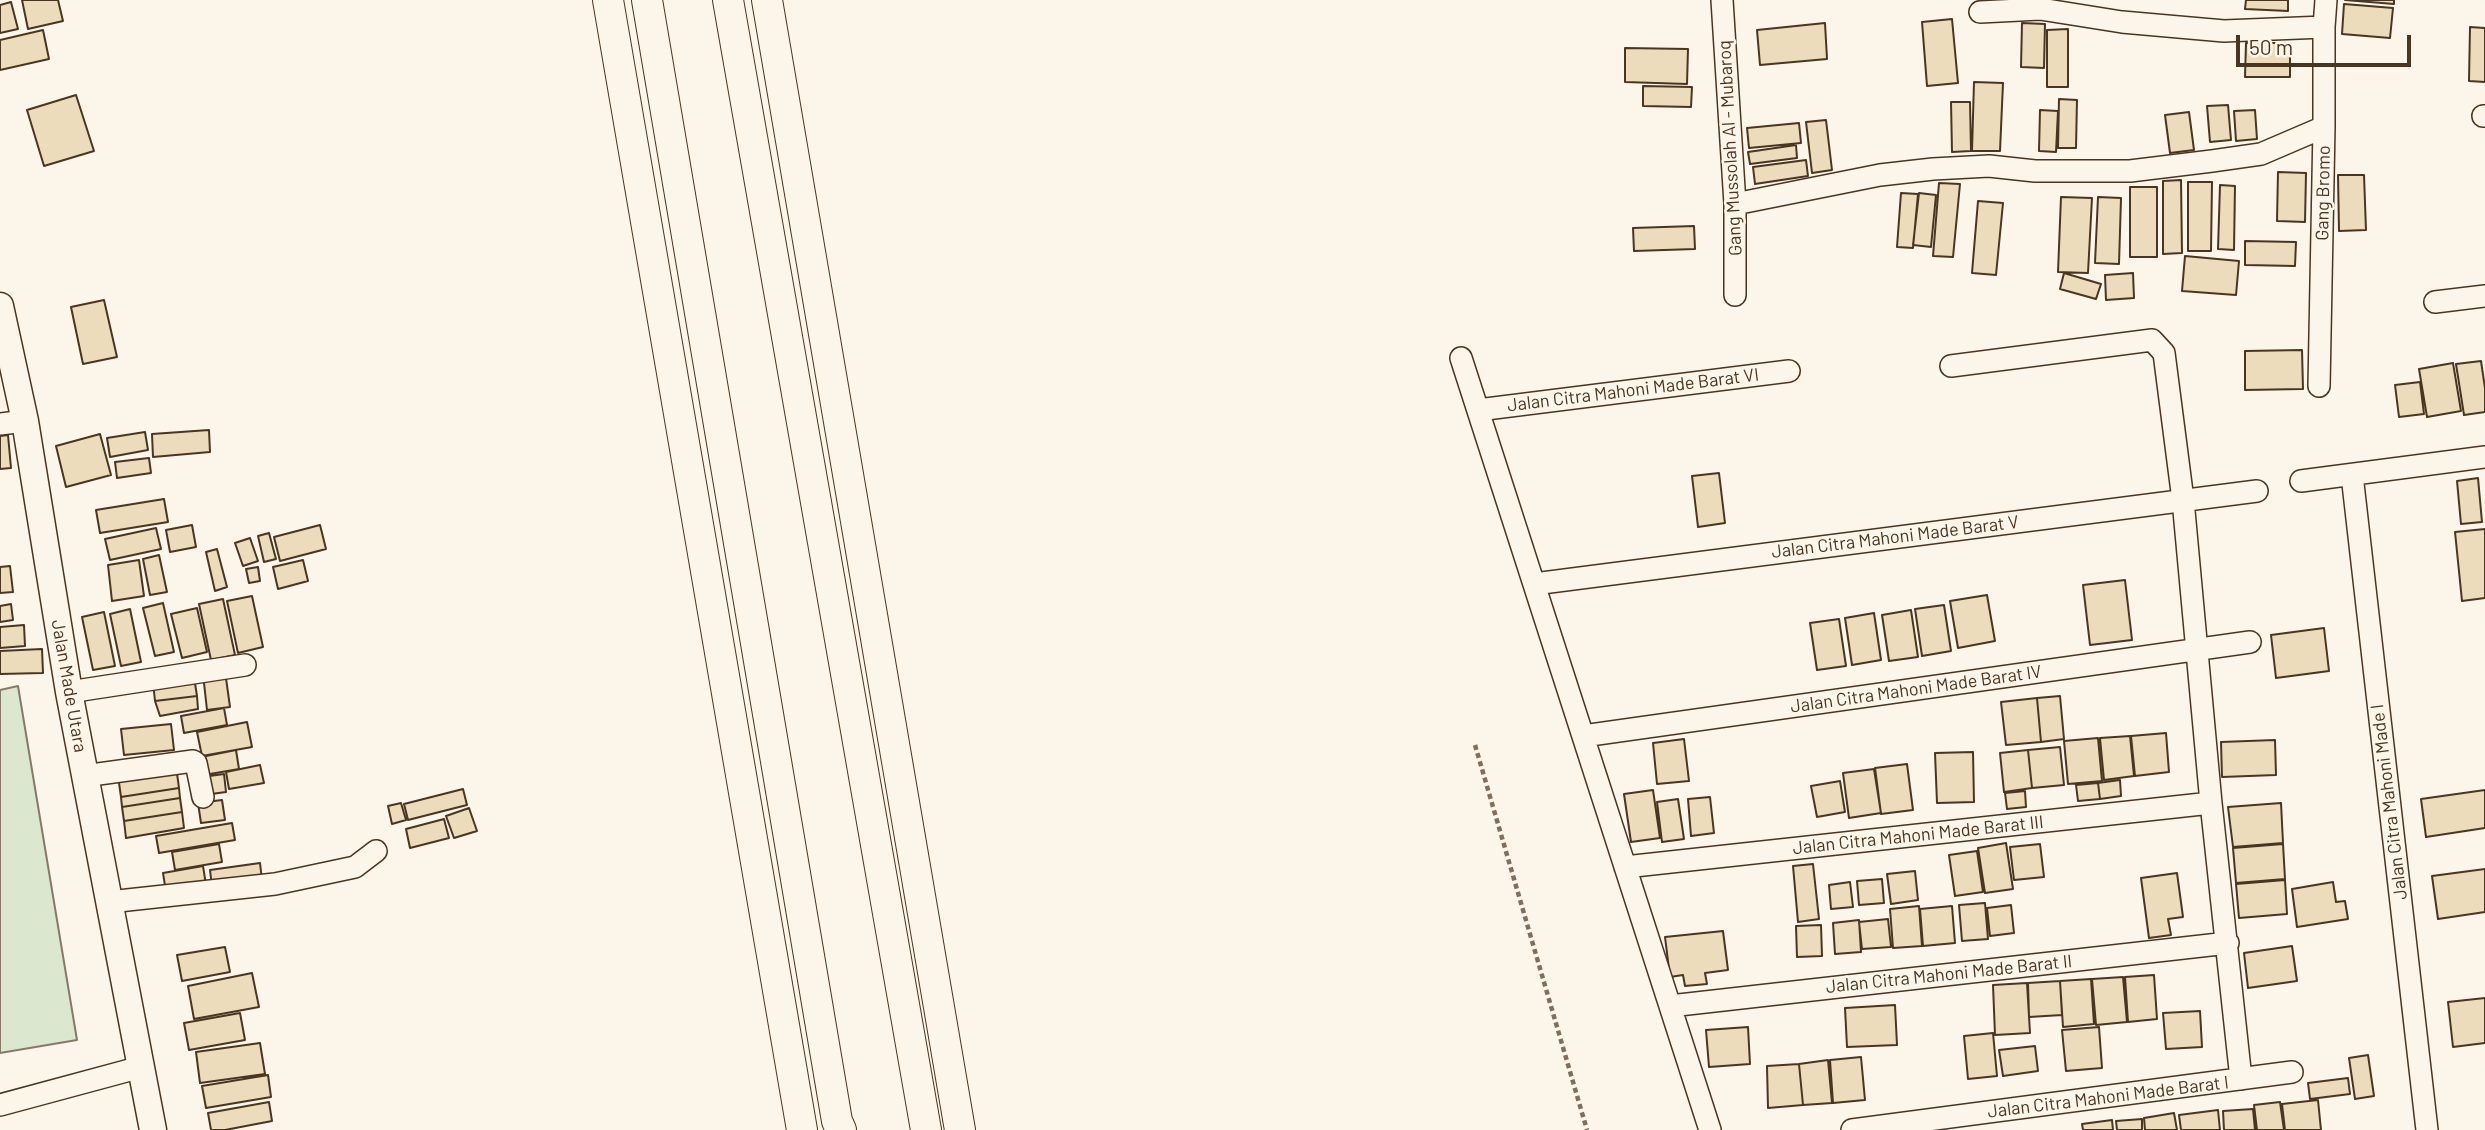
<!DOCTYPE html>
<html>
<head>
<meta charset="utf-8">
<style>
	body { margin:0 }
	#map { position:relative; width:2485px; height:1130px; overflow:hidden; background:#fbf6e9; font-family:Barlow,sans-serif }
	canvas { display:block }
	.scale { position:absolute; left:2236px; top:35px; width:175px; height:32px; box-sizing:border-box; border:4px solid #4a3520; border-top:0; padding-left:9px; font-size:21px; line-height:24px; white-space:nowrap; color:#4a3520; -webkit-text-stroke:5px #fbf6e9; paint-order:stroke }
</style>
</head>
<body>
<div id="map">
<canvas width="2485" height="1130"></canvas>
<div class="scale">50 m</div>
</div>
<script>
const c = document.querySelector('canvas').getContext('2d');
c.lineJoin = 'round';
function fillPath(path, color) { c.fillStyle = color; c.fill(path, 'evenodd'); }
function strokePath(path, color, width, dash) { c.strokeStyle = color; c.lineWidth = width; c.lineCap = dash ? 'butt' : 'round'; c.setLineDash(dash || []); c.stroke(path); }
function drawText(font, color, halo, rows, align = 'center') {
  c.font = font + ' Barlow,sans-serif'; c.lineWidth = 5; c.setLineDash([]); c.textBaseline = 'middle'; c.strokeStyle = halo; c.fillStyle = color; for (const [text, x, y, turn = 0] of rows) {
    c.save(); c.translate(x, y); c.rotate((+turn || 0) * Math.PI / 180); c.textAlign = isNaN(turn) ? turn : align; if (halo) c.strokeText(text, 0, 0); c.fillText(text, 0, 0); c.restore();
  }
}
const green = new Path2D(`
	M18 686 77 1040 0 1053V690Z`);
fillPath(green, '#dce7d0');
strokePath(green, '#887966', 2);
const building = new Path2D(`
	M22 0H58L63 21 28 29Z
	M2246 0H2288V11L2245 9Z
	M2345 0H2394V4Z
	M11 2 18 29 0 33V5Z
	M2344 4 2393 8 2390 38 2342 34Z
	M1952 19 1958 83 1927 86 1922 22Z
	M1825 23 1827 59 1760 65 1757 30Z
	M2022 23 2045 24 2044 68 2021 67Z
	M2470 27 2485 28V82L2469 81Z
	M2068 29V87H2047V30Z
	M43 30 49 59 0 70V40Z
	M2246 43H2290V77H2245Z
	M1625 48 1688 49 1687 84 1625 82Z
	M1974 82 2003 83 2000 151H1972Z
	M1643 86 1692 87 1691 107 1643 106Z
	M76 95 94 151 44 166 27 110Z
	M2059 99 2077 100 2076 148H2058Z
	M1951 102H1970L1971 151 1952 152Z
	M2228 105 2231 140 2210 142 2207 106Z
	M2040 110 2058 111 2056 152 2039 151Z
	M2255 110 2257 139 2236 141 2234 111Z
	M2189 112 2194 150 2170 153 2165 115Z
	M1826 120 1832 170 1812 173 1806 122Z
	M1799 123 1801 143 1749 148 1747 128Z
	M1796 145 1797 158 1750 164 1748 152Z
	M1806 160 1808 176 1755 184 1753 167Z
	M2278 172 2306 173 2305 222 2277 221Z
	M2338 175H2364L2366 230 2339 231Z
	M2181 180 2182 253 2163 254V181Z
	M2188 182H2212L2211 251H2188Z
	M1939 183 1960 184 1953 257 1933 256Z
	M2220 185 2235 186 2234 250 2218 249Z
	M2130 187H2157V257H2130Z
	M1901 193 1918 194 1913 248 1897 247Z
	M1919 193 1936 195 1931 247 1913 245Z
	M2061 197 2092 198 2088 273 2058 272Z
	M2098 197 2121 198 2119 264 2095 263Z
	M1978 201 2003 203 1996 275 1972 273Z
	M1694 226 1695 249 1634 251 1633 228Z
	M2245 241 2296 242 2295 266 2245 265Z
	M2185 256 2239 261 2236 295 2182 291Z
	M2064 273 2101 284 2096 299 2060 289Z
	M2133 273 2134 298 2106 300 2105 275Z
	M104 300 117 357 83 364 71 307Z
	M2302 350 2303 389 2245 390V351Z
	M2481 361 2485 388V412L2464 415 2456 364Z
	M2453 363 2461 411 2427 417 2419 369Z
	M2420 382 2424 414 2399 417 2395 385Z
	M209 430 210 452 153 457 152 434Z
	M145 432 148 450 110 457 107 438Z
	M100 434 111 475 66 487 56 446Z
	M8 435 11 468 0 469V436Z
	M149 458 151 473 117 478 115 462Z
	M1719 473 1725 523 1698 527 1692 476Z
	M2478 478 2482 522 2461 524 2457 481Z
	M164 499 168 522 100 533 96 510Z
	M192 525 196 547 170 552 166 530Z
	M320 525 326 549 280 561 274 537Z
	M156 528 161 549 110 560 105 539Z
	M2485 529V598L2462 601 2455 532Z
	M269 533 276 559 264 562 258 536Z
	M250 538 258 561 243 566 235 543Z
	M217 549 227 587 215 591 206 552Z
	M159 555 167 592 150 595 143 559Z
	M139 560 144 596 112 601 108 565Z
	M303 560 308 581 278 589 273 567Z
	M10 566 13 592 0 593V567Z
	M258 567 260 581 249 583 246 569Z
	M2125 580 2132 640 2090 645 2083 585Z
	M1987 595 1995 641 1958 648 1950 601Z
	M252 596 263 647 238 653 227 601Z
	M223 599 235 655 211 660 199 604Z
	M163 603 174 652 155 656 143 608Z
	M11 604 13 620 0 622V606Z
	M1944 605 1951 651 1922 656 1915 609Z
	M197 608 207 652 182 658 171 614Z
	M130 609 141 662 121 666 110 614Z
	M1911 610 1918 657 1889 661 1882 615Z
	M104 612 115 666 93 670 82 617Z
	M1874 613 1881 660 1852 665 1845 618Z
	M1839 619 1846 666 1817 670 1810 623Z
	M24 625 25 646 0 648V627Z
	M2324 628 2329 671 2276 678 2271 635Z
	M42 649 43 673 0 674V651Z
	M225 671 230 707 207 710 203 674Z
	M194 677 197 696 155 701 153 682Z
	M197 696 198 709 160 716 155 701Z
	M2060 696 2064 739 2041 742 2037 698Z
	M2037 698 2041 742 2006 745 2001 702Z
	M224 708 227 725 184 733 181 716Z
	M247 722 252 747 202 756 197 732Z
	M171 724 174 750 124 755 121 729Z
	M2166 733 2169 772 2135 776 2131 736Z
	M2130 736 2134 776 2104 780 2100 738Z
	M2098 738 2102 781 2068 784 2064 741Z
	M1684 739 1689 781 1657 784 1653 743Z
	M2275 740 2276 775 2222 777 2221 742Z
	M2060 747 2064 785 2032 788 2028 750Z
	M236 750 239 769 204 775 201 757Z
	M2028 750 2032 788 2004 792 2000 753Z
	M1973 752 1974 802 1937 803 1935 753Z
	M1907 764 1913 810 1881 814 1875 768Z
	M260 765 264 783 229 789 226 772Z
	M176 766 179 788 121 797 118 776Z
	M1874 769 1881 813 1849 818 1843 773Z
	M224 774 226 792 204 795 202 777Z
	M2120 780 2121 796 2100 799 2098 783Z
	M1840 781 1845 812 1817 817 1811 786Z
	M2098 783 2100 799 2078 801 2076 785Z
	M179 788 180 798 122 807 121 797Z
	M463 789 467 805 408 820 404 804Z
	M1653 790 1660 838 1631 842 1624 794Z
	M2485 790V828L2426 837 2421 799Z
	M2025 791 2026 807 2007 809 2005 793Z
	M1710 797 1714 833 1691 836 1688 799Z
	M180 798 182 812 124 821 122 807Z
	M1678 799 1684 839 1662 842 1657 802Z
	M222 800 225 820 201 823 198 803Z
	M401 803 406 820 392 824 388 806Z
	M2281 803 2283 843 2233 847 2228 807Z
	M469 808 477 831 454 838 446 816Z
	M182 812 184 828 126 838 124 821Z
	M444 819 449 838 410 848 406 829Z
	M232 823 235 840 159 853 156 836Z
	M2006 843 2013 889 1985 893 1978 848Z
	M219 844 222 862 175 870 172 852Z
	M2040 844 2044 877 2014 880 2010 847Z
	M2283 844 2285 879 2236 883 2233 848Z
	M1977 851 1983 892 1955 896 1949 855Z
	M260 863 262 880 212 887 210 870Z
	M1813 864 1819 919 1798 922 1793 866Z
	M203 866 206 885 166 892 163 873Z
	M2485 869V912L2438 919 2432 876Z
	M1915 871 1918 900 1891 904 1887 874Z
	M2177 873 2183 917 2168 919 2171 935 2149 938 2141 878Z
	M1882 879 1884 903 1859 905 1857 881Z
	M2285 880 2287 914 2239 918 2236 884Z
	M1850 882 1853 907 1831 909 1829 885Z
	M2333 882 2336 902 2345 901 2348 919 2297 927 2292 889Z
	M1985 903 1988 939 1962 941 1959 905Z
	M2011 905 2014 933 1990 936 1987 908Z
	M1919 906 1922 946 1893 948 1890 909Z
	M1952 906 1955 943 1923 946 1920 909Z
	M1888 919 1891 947 1862 949 1859 922Z
	M1859 920 1861 952 1835 954 1833 923Z
	M1821 925 1822 956 1797 957 1796 926Z
	M1723 931 1728 970 1705 973 1707 984 1685 986 1683 975 1670 977 1665 937Z
	M2292 946 2297 981 2248 988 2244 953Z
	M225 947 230 972 182 981 177 955Z
	M252 973 259 1007 194 1019 188 986Z
	M2154 975 2157 1019 2128 1022 2125 977Z
	M2123 977 2127 1022 2096 1025 2092 979Z
	M2091 979 2094 1024 2063 1027 2060 981Z
	M2060 981 2062 1015 2029 1017 2028 983Z
	M2027 983 2030 1033 1995 1035 1993 985Z
	M2485 998V1043L2453 1047 2448 1002Z
	M1895 1005 1897 1045 1847 1047 1845 1008Z
	M2200 1011 2202 1047 2166 1049 2163 1013Z
	M240 1013 245 1040 189 1050 184 1023Z
	M1748 1027 1750 1064 1709 1067 1706 1030Z
	M2099 1027 2102 1068 2066 1071 2062 1030Z
	M1993 1033 1997 1076 1968 1079 1964 1036Z
	M260 1043 265 1074 200 1083 196 1052Z
	M2035 1046 2038 1071 2003 1076 1999 1050Z
	M2368 1055 2374 1096 2355 1099 2349 1058Z
	M1861 1057 1865 1100 1833 1103 1830 1060Z
	M1828 1060 1832 1103 1803 1105 1799 1064Z
	M1799 1064 1803 1105 1768 1108 1767 1066Z
	M268 1075 271 1097 206 1108 202 1086Z
	M2348 1078 2350 1094 2310 1099 2308 1083Z
	M2318 1100 2321 1130H2285L2282 1104Z
	M269 1102 272 1121 225 1130H211L208 1113Z
	M2280 1102 2284 1130H2257L2254 1105Z
	M2253 1109 2255 1130H2224L2223 1111Z
	M2218 1110 2220 1130H2181L2179 1115Z
	M2174 1113 2177 1130H2145L2144 1118Z
	M2142 1119V1130H2117L2116 1121Z
	M2112 1120 2113 1130H2083L2082 1124Z`);
fillPath(building, '#ecdcbc');
strokePath(building, '#4a3520', 2);
const minor = new Path2D(`
	M1722 0 1735 204V295
	M1980 12 2040 9 2122 22 2224 31 2324 27
	M2483 116H2485
	M1735 204 1880 175 1933 169 1989 166 2035 171H2130L2212 161 2261 154 2324 127
	M2435 302 2485 296
	M1461 358 1710 1130
	M1951 366 2152 340 2164 353 2183 500 2211 803 2241 1079
	M2319 386 2324 127V27L2326 0
	M1478 410 1789 371
	M0 424 25 421
	M2352 475 2427 1130
	M2301 481 2485 457
	M1534 584 2257 491
	M69 692 245 665
	M1583 736 2250 642
	M84 776 193 761 196 763 203 797
	M1625 867 2211 803
	M109 902 275 884 355 867 376 851
	M1670 1006 2228 943
	M0 1105 141 1067
	M1852 1130 2292 1072`);
const tertiary = new Path2D(`
	M0 306 25 421 69 692 153 1130`);
const secondary = new Path2D(`
	M608 0 802 1130
	M647 0 837 1121 841 1130
	M728 0 926 1130
	M767 0 960 1130`);
strokePath(minor, '#4a3520', 24);
strokePath(tertiary, '#4a3520', 29);
strokePath(secondary, '#4a3520', 32);
strokePath(new Path2D(`
	M1475 745 1587 1130`), '#7f6f5c', 4.5, [5, 3.5]);
strokePath(minor, '#fbf6e9', 21);
strokePath(tertiary, '#fbf6e9', 26);
strokePath(secondary, '#fbf6e9', 30);
drawText('18px', '#4a3520', '#fbf6e9', [
	["Gang Mussolah Al - Mubaroq",1730,148,-93],
	["Gang Bromo",2323,193,-89],
	["Jalan Citra Mahoni Made Barat VI",1633,390,-7],
	["Jalan Citra Mahoni Made Barat V",1895,537,-7],
	["Jalan Made Utara",69,686,80],
	["Jalan Citra Mahoni Made Barat IV",1916,689,-8],
	["Jalan Citra Mahoni Made I",2389,802,-97],
	["Jalan Citra Mahoni Made Barat III",1918,835,-6],
	["Jalan Citra Mahoni Made Barat II",1949,974,-6],
	["Jalan Citra Mahoni Made Barat I",2108,1097,-7]
]);
</script>
</body>
</html>
